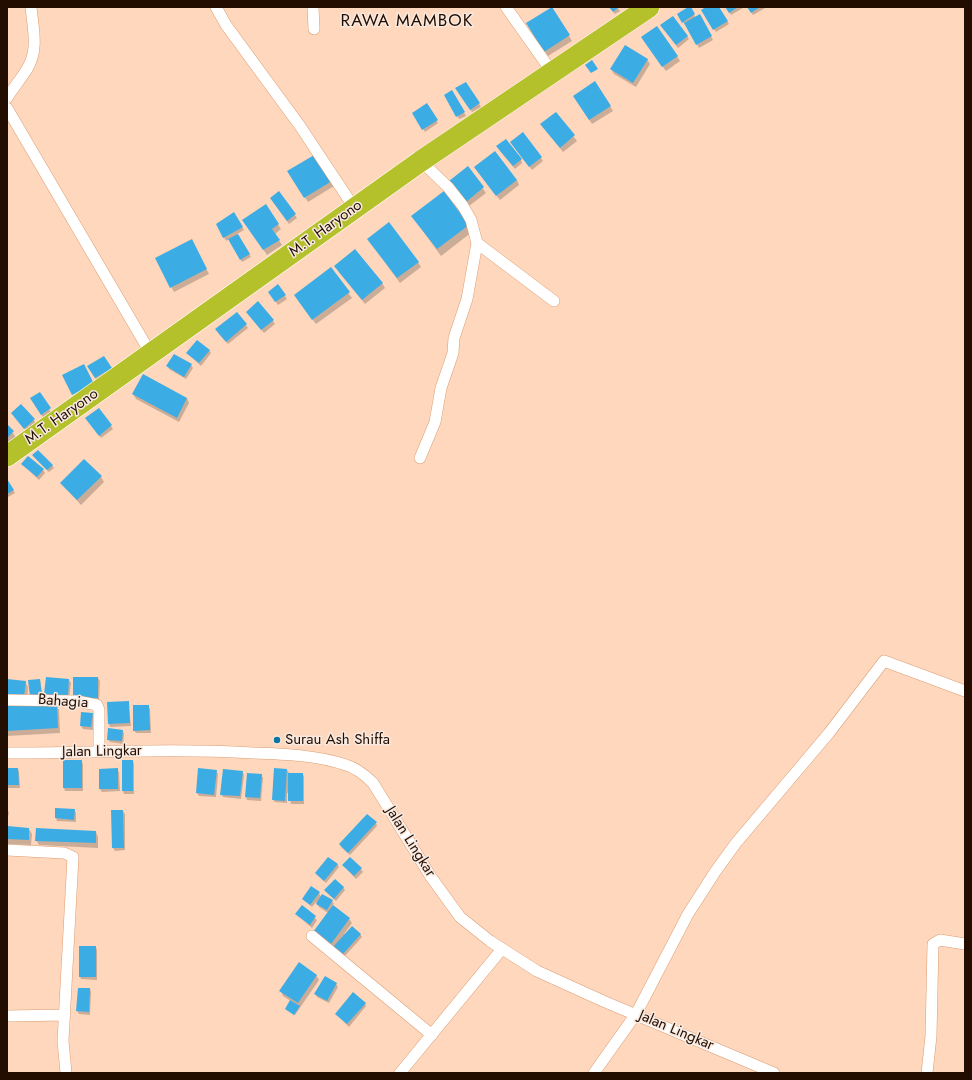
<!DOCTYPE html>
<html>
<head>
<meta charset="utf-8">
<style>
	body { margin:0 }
	#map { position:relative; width:972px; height:1080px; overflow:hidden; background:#fed7bd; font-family:Jost,sans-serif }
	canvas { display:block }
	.frame { position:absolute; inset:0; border:8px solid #230d00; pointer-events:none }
</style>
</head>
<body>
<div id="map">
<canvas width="972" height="1080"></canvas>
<div class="frame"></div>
</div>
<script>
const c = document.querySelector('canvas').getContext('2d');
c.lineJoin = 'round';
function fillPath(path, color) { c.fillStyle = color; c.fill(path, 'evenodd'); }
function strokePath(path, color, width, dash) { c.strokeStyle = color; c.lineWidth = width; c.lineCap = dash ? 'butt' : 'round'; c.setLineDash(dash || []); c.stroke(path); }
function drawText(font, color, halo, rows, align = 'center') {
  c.font = font + ' Jost,sans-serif'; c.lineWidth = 3; c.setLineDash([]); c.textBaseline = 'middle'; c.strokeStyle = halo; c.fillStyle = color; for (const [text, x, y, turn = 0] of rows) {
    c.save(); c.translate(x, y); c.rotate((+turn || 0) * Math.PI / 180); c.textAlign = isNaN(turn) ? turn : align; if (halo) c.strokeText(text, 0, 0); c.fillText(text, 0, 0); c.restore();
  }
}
fillPath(new Path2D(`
	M609 7H617L620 11 615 14Z
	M689 7 696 18 700 16 713 40 699 48 686 24 685 25 678 14Z
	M708 7H718L729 24 716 32 702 11Z
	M726 7H743V8L731 15Z
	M748 7H767L753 15Z
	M552 8 572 41 548 56 530 28Z
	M663 28 687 36 689 39 678 48Z
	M645 42 677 56 680 61 666 71Z
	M647 59 650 64 636 87 614 74 611 69Z
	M466 83 481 107 472 112 457 89Z
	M452 91 466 116 459 119 445 95Z
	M577 101 610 106 613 111 592 124Z
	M427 105 438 123 425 132 413 113Z
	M555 113 577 141 563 152 541 124Z
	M523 134 543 161 532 170 513 145Z
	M499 150 521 160 522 163 515 169Z
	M315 155 334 186 308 202 289 171Z
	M468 168 486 193 469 206 453 186Z
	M475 168 517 180 519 185 500 200Z
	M279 193 297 218 289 224 273 202Z
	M265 206 281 229 275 234 282 245 267 255 247 225Z
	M234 213 244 230 237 234 251 257 242 262 229 239 226 241 217 224Z
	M412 216 469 225 472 232 441 256Z
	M368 239 418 262 421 267 400 283Z
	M194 245 209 274 174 292 156 258Z
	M331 269 352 298 316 324 298 300Z
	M338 271 382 283 385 288 365 304Z
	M278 286 287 299 278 305 271 295Z
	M237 313 248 328 228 344 218 333Z
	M249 315 273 321 275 324 264 333Z
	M209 350 211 353 201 366 187 353Z
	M104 357 113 371 97 381 88 366Z
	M191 365 193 368 186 379 169 369 168 366Z
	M39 393 51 412 43 417 31 399Z
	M133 394 187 398 189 403 179 422 136 399Z
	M21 405 36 423 27 431 12 413Z
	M99 409 113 429 101 438 88 421Z
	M7 426 16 437 7 446Z
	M35 458 52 465 54 468 49 472Z
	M22 464 43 470 45 473 39 480Z
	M101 477 104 482 81 505 61 483Z
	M7 481 15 493 8 497 7 495Z
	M98 678 100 681 99 701H76Z
	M7 680 25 682 28 687 27 702Z
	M40 680 43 699 32 700Z
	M69 680 71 683 69 698 47 697 45 694Z
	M128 702 131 726 110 727 109 724Z
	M56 705 59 710 60 733 7 736V707Z
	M148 706 150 709 151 733H136L134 730Z
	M82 713 92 714 94 717 93 730 83 729 81 726Z
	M123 731 124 734 123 744 110 742 108 739Z
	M81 761 83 764V791H65L64 788Z
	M123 761H133L134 764V794H124L123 791Z
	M7 769H18L19 772 20 788H7Z
	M117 769 119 772 120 791 102 792 100 789Z
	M287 770 289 773 303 774 304 777V804H291L289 793H287V803L275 802 273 799Z
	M216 771 218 774 216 797 199 796 197 793Z
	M242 772 244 775 241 799 223 797 221 794Z
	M261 775 263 778 261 801 247 800 246 797Z
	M56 809 74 810 76 813V822L57 821 56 818Z
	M7 811 9 812 8 817H7Z
	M123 811 125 814V850L115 851 113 848Z
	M376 823 377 826 350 855 342 848 340 845Z
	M7 827 29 829 32 834 31 845 7 844Z
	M96 832 98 837V848L39 845 36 840Z
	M337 864 339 867 326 883 316 874Z
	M344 866 361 869 363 872 356 879Z
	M343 887 345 890 336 901 325 891Z
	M319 893 321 897 332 901 334 904 332 906 349 919 352 923 344 934H360L362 937 344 957 317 937 328 913 319 907 316 902 312 907 303 899Z
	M302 906 317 920 312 928 296 914Z
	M96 947 97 950V980L81 979 80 976Z
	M316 975 319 980 295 1015 287 1010 291 1001 283 996 281 991Z
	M336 984 338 987 329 1003 317 997 316 994Z
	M90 989 91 992 90 1015 79 1014 77 1011Z
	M365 1003 366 1006 349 1027 336 1014Z`), '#0003');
fillPath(new Path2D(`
	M552 7 570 35 544 52 526 23Z
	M609 7H619L613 12Z
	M688 7H691L695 14 682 23 677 14Z
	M706 7H719L728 21 713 30 701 10Z
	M725 7H738L729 13Z
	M747 7H760L751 13Z
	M700 14 712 36 696 45 684 23Z
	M673 16 688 36 676 45 660 25Z
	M657 26 678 56 662 67 641 37Z
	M625 45 648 59 633 83 610 69Z
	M592 60 598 69 591 73 585 65Z
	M595 81 611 106 589 120 573 96Z
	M466 82 480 103 470 110 455 88Z
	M452 90 465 112 456 117 444 95Z
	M427 103 438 120 422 130 412 113Z
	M556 112 575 135 560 148 540 124Z
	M523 132 542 157 529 167 510 142Z
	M506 139 522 159 513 166 496 146Z
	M495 151 517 180 496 196 474 167Z
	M316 154 332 181 304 198 287 171Z
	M468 166 484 187 466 202 449 181Z
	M279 191 296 214 287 221 270 198Z
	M444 191 469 225 437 249 411 216Z
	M266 204 279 224 272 229 280 240 263 250 242 220Z
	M234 212 243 227 223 238 216 224Z
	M389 222 419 262 397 278 367 239Z
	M238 234 250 254 240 260 228 239Z
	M192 239 207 269 170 288 155 258Z
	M355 249 383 283 362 300 334 266Z
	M331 267 350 292 312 320 294 295Z
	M278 284 286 295 275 302 268 292Z
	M258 301 274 320 261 330 246 312Z
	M237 312 247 324 226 342 215 329Z
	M197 340 210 350 199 363 186 353Z
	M174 354 192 364 184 377 166 366Z
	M104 356 112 368 95 378 87 366Z
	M84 364 94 384 72 395 62 375Z
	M143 374 187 398 177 418 132 394Z
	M40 392 51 408 41 415 30 398Z
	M21 404 35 419 24 429 11 413Z
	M99 408 112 425 99 436 85 418Z
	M7 424 14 431 7 438Z
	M38 450 53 465 47 470 32 455Z
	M28 456 44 469 37 477 21 464Z
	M84 459 102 476 77 500 60 483Z
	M7 479 14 490 7 494Z
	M46 677 69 679 68 696 44 694Z
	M73 677H98V698H73Z
	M7 679 26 681 24 697 7 695Z
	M40 679 42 696 30 697 28 680Z
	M129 701 130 723 108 724 107 702Z
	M57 704 58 728 7 731V706Z
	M133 705H149L150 730 133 731Z
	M81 712 93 713 91 727 80 726Z
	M108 728 123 730 122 741 107 740Z
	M63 760H82V788H63Z
	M122 760H133V791H122Z
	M7 768H18L19 785H7Z
	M118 768V789H99V769Z
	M198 768 217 770 214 795 196 793Z
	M274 768 287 769 285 801 272 800Z
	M223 769 243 771 240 796 220 795Z
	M247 773 262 774 260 798 245 797Z
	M288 773H303V801H288Z
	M55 808 75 809 74 820 55 818Z
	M111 810H123L124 848H112Z
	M367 814 377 822 348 853 339 844Z
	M7 826 29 828V840L7 839Z
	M36 828 96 831V843L35 841Z
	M328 857 338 864 324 881 315 873Z
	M350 857 362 868 354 876 342 865Z
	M335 879 344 887 334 899 324 890Z
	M311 886 320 892 310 905 302 899Z
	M322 894 333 900 327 910 316 904Z
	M302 905 316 916 310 925 295 914Z
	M333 905 350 918 331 944 313 932Z
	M352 926 361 934 342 955 333 947Z
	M79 946H96V977H79Z
	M299 962 317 975 298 1003 279 991Z
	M325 976 337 983 327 1001 314 994Z
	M78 988H90L89 1012 76 1011Z
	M353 992 366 1003 347 1024 335 1014Z
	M290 1000 300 1006 294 1015 285 1009Z`), '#3cace4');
const street = new Path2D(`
	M216 7 226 25 300 126 355 209
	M313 7 314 29
	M506 7 552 72
	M7 98C13 88 21 79 27 69 39 50 33 28 31 7
	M7 108 151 354
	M477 243 554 301
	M420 458 435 422 441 388 453 353 454 338 467 299 477 243 471 220 463 206 448 187 421 161
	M7 700 77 701 97 705 99 710V751
	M7 753C89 753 171 748 253 753 284 754 316 755 346 765 357 768 365 775 373 783L431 877 460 917 490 941 537 971 603 1001 774 1073
	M7 850 64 853 73 857 63 1041 66 1073
	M312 936 432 1035
	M7 1016 65 1015
	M400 1073 502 949
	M594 1073 636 1014 688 914 715 872 736 843 829 733 884 661 965 691
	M927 1073 931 1036 933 944 940 940 965 944`);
const highway = new Path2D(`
	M7 456 421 161 649 7`);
strokePath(street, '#db9d73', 12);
strokePath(highway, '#fff', 22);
strokePath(street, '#fff', 11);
strokePath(highway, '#b4c12a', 21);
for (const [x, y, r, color] of [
	[277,740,4,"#0e74a0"]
]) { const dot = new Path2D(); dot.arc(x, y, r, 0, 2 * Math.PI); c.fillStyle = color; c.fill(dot); strokePath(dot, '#f8eae1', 1.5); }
drawText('15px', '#230d00', '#f8eae1', [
	["M.T. Haryono",326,229,-36],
	["M.T. Haryono",62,417,-35],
	["Bahagia",63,702,4],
	["Jalan Lingkar",102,752,-1],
	["Jalan Lingkar",410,842,58],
	["Jalan Lingkar",676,1031,23]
]);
drawText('15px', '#230d00', '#f8eae1', [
	["Surau Ash Shiffa",285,740]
], 'left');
c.letterSpacing = '1px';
drawText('17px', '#230d00', '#f8eae1', [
	["RAWA MAMBOK",407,22]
]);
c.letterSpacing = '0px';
</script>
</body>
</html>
